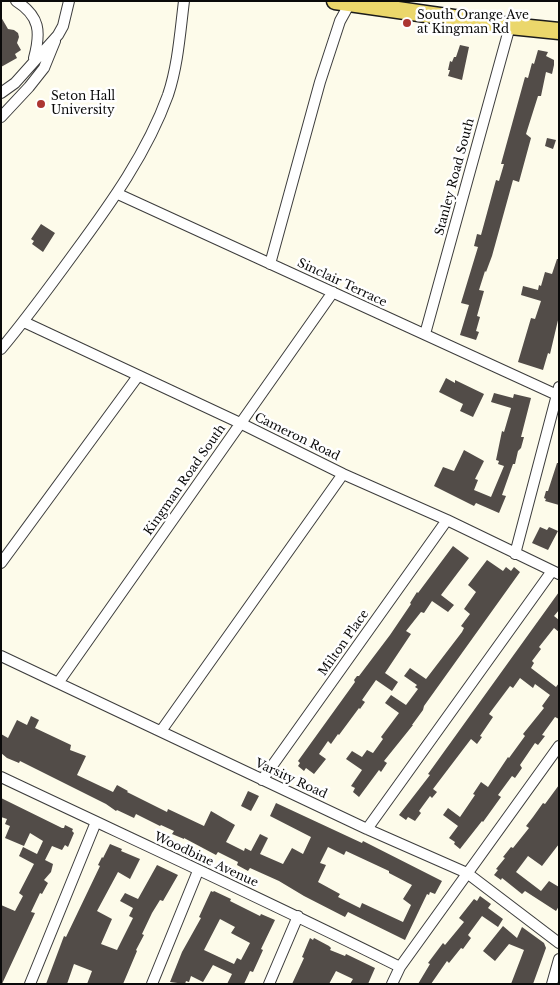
<!DOCTYPE html>
<html>
<head>
<meta charset="utf-8">
<style>
	body { margin:0 }
	#map { position:relative; width:560px; height:985px; overflow:hidden; background:#fdfbea; font-family:"Libre Baskerville",serif }
	canvas { display:block }
	.frame { position:absolute; inset:0; border:2px solid #0a0a0a; pointer-events:none }
</style>
</head>
<body>
<div id="map">
<canvas width="560" height="985"></canvas>
<div class="frame"></div>
</div>
<script>
const c = document.querySelector('canvas').getContext('2d');
c.lineJoin = 'round';
function fillPath(path, color) { c.fillStyle = color; c.fill(path, 'evenodd'); }
function strokePath(path, color, width, dash) { c.strokeStyle = color; c.lineWidth = width; c.lineCap = dash ? 'butt' : 'round'; c.setLineDash(dash || []); c.stroke(path); }
function drawText(font, color, halo, rows, align = 'center') {
  c.font = font + ' "Libre Baskerville",serif'; c.lineWidth = 5; c.setLineDash([]); c.textBaseline = 'middle'; c.strokeStyle = halo; c.fillStyle = color; for (const [text, x, y, turn = 0] of rows) {
    c.save(); c.translate(x, y); c.rotate((+turn || 0) * Math.PI / 180); c.textAlign = isNaN(turn) ? turn : align; if (halo) c.strokeText(text, 0, 0); c.fillText(text, 0, 0); c.restore();
  }
}
fillPath(new Path2D(`
	M1 17 8 29 14 30 18 33 19 37 17 43 21 50 15 54 17 58 1 67Z
	M460 45 469 47 462 80 448 76 450 70H448L450 61 452 62 454 57H456Z
	M538 50 548 52 546 56 554 60V65L552 74 546 72 541 96H538L526 134 531 138 519 182 513 180 492 256 486 272 485 271 479 290 484 291 477 316 480 317 476 331 479 332 476 340 460 335 469 305 461 303 478 247 474 246 477 234 481 235 496 180 499 181 504 164H501L525 77 528 78 532 63 534 64Z
	M547 138 556 140 553 149 545 146Z
	M41 224 55 233 43 252 32 244 34 241 31 239Z
	M557 259H559V316L550 354 548 353 543 370 518 362 531 318 535 319 541 301 521 295 523 286 538 290 539 285 541 286 545 272 552 274Z
	M446 378 455 383V380L484 394 473 417 460 411 463 404 439 392Z
	M494 393 513 398 514 394 531 398 521 437H524L521 448 518 451 515 464H513L502 495 506 496 499 513 476 503 474 506 434 486 443 467 454 471 464 450 484 461 475 479 478 480 474 490 491 497 504 466 498 464 499 461 496 460 502 431 504 432 511 408 491 402Z
	M557 463H559V505L545 501 546 499 544 498 546 491H548Z
	M540 527 547 530 549 527 558 531 548 550 532 543Z
	M453 546 469 558 441 595 454 605 448 612 432 601 424 613 421 612 406 631 411 634 385 673 398 682 392 691 376 680 362 700 365 702 360 709 359 708 339 735 338 734 331 744 328 741 319 754 326 759 314 774 306 768 304 771 298 766 300 763 298 761 355 682 354 680 357 676H359L390 635 411 604 410 603 417 592 418 593Z
	M487 560 503 571 506 567 511 571 514 567 520 572 424 706 423 710 412 725H413L384 761 387 763 381 772 379 770 359 797 353 792 355 788 351 786 362 770 346 759 352 751 362 757 367 750 373 753 383 739 381 737 399 713 385 703 391 695 406 705 418 689 415 687 417 685 404 676 410 668 426 679 462 632 464 628 461 626 470 614 464 609 476 592 468 585Z
	M559 592V610L554 616 559 620V632L554 628 539 647 541 649 532 661 534 663 531 668 556 687 559 683V719L555 717 542 735 545 736 538 745 535 743 520 765 522 768 515 778 512 776 498 795 501 797 483 822 482 821 460 849 454 844 455 842 449 838 458 826 443 815 448 808 460 817 475 795 473 794 481 782 488 787 508 757 509 758 525 736 523 734 544 708 542 706 550 695 535 684 533 688 520 678 513 688 510 686 489 714 493 717 480 736 482 737 477 744 471 739 433 789 437 792 432 798 430 796 419 811 421 813 415 821 408 817 406 820 399 815 430 775 428 774Z
	M31 716 39 720 35 728 71 745 70 750 86 756 77 775 113 792 117 785 128 791 127 792 167 812 168 809 204 826 211 811 235 825 226 842 244 851 245 848 251 851 260 834 268 838 260 854 283 864 292 848 303 854 311 837 270 816 276 803 362 843 363 841 442 881 435 894 430 892 429 895 427 894 405 940 348 912 345 917 304 896 279 881 250 868 248 871 237 865 238 862 218 852 216 855 184 838V839L172 834 174 831 161 825 160 826 136 814 134 818 117 810 116 811 106 804 20 761 19 763 7 758 1 753V734L8 738 17 720 27 725ZM328 847 344 855 346 851 389 871V873L412 885 403 899 411 905 403 922 362 903 360 908 338 897 340 894 318 882 326 865 320 863Z
	M559 785V844L542 866 528 856 516 872 541 891 549 881 559 887V906L556 911 525 891 522 894 502 878 501 880 494 875 498 870 496 869 505 858 503 857 511 847 513 848 529 828 526 826 533 817 543 803 545 804Z
	M248 791 259 796 251 811 241 806Z
	M1 798 62 828H64L65 825 73 829 72 831 74 833 68 847 65 845 62 850 52 846 45 860 53 864 51 872 44 880 48 883 42 894 40 893 31 912 35 913 2 984 1 905 15 911 23 896 19 893 34 864 19 856 23 847 37 854 43 841 30 833 24 846 5 838 10 826 5 824 7 819 1 817Z
	M110 844 122 849 121 851 140 859 130 879 118 872 97 911 112 919 101 944 117 950 133 918 129 916 133 908 120 901 125 893 138 899 157 865 178 875 163 901 160 900 152 913 142 934 144 935 136 950 137 951 123 984H87L92 971 74 964 67 984H46L64 936 66 937 100 866 98 865 102 857 103 858Z
	M211 891 213 892 214 891 231 899 230 901 260 916 261 914 275 920 261 949 263 950 253 972 250 971 244 984H227L232 974 213 965 203 982 191 976 189 982 186 981 185 984 170 982 182 952 201 918 199 917ZM220 919 235 927 231 933 250 943 241 960 237 958 234 964 204 950Z
	M480 896 491 904 488 908 503 919 498 927 482 916 468 935 471 938 463 949 461 948 449 963 447 961 431 984H418L430 964 428 963 443 943 445 945 464 922 459 918 474 899 477 901Z
	M503 926 517 938 522 927 544 943 546 948 533 984H511L524 950 509 944 495 961 483 951Z
	M310 938 313 940 314 938 329 946 331 948 330 950 345 956 346 954 375 968 368 984H350L353 979 336 971 329 984H292L304 958 302 957Z`), '#524c48');
const minor = new Path2D(`
	M16 1C40 16 41 32 34 58
	M1 93 15 83 58 35 63 26 69 1
	M1 117 29 87 44 68 55 41
	M118 194 557 395
	M270 264 320 82 340 21 351 1
	M24 322 240 423 343 474 447 520 559 574
	M425 334 510 26
	M1 349C27 318 51 285 75 252 111 203 147 153 168 95 178 65 180 33 184 1
	M515 554 559 387
	M1 563 138 376
	M1 656 367 829 467 873 559 943
	M58 683 333 292
	M161 731 343 474
	M1 777C134 840 268 901 400 967
	M262 780 447 520
	M367 829 552 571
	M30 984 96 822
	M152 984 198 871
	M269 984 298 916
	M392 984 400 967 559 746
	M552 984 559 959`);
const primary = new Path2D(`
	M335 1 510 26 559 31`);
strokePath(minor, '#3d3d3d', 12);
strokePath(primary, '#1b1b1b', 19);
strokePath(minor, '#fff', 10);
strokePath(primary, '#ebd76b', 16);
for (const [x, y, r, color] of [
	[407,23,5,"#ac3531"],
	[41,104,5,"#ac3531"]
]) { const dot = new Path2D(); dot.arc(x, y, r, 0, 2 * Math.PI); c.fillStyle = color; c.fill(dot); strokePath(dot, '#fff', 2); }
drawText('12px', '#0a0a0a', '#fff', [
	["South Orange Ave",417,16],
	["at Kingman Rd",417,30],
	["Seton Hall",51,97],
	["University",51,111]
], 'left');
drawText('12px', '#0a0a0a', '#fff', [
	["Stanley Road South",455,177,-75],
	["Sinclair Terrace",342,283,25],
	["Cameron Road",297,437,26],
	["Kingman Road South",185,480,-55],
	["Milton Place",344,643,-55],
	["Varsity Road",291,779,25],
	["Woodbine Avenue",206,860,25]
]);
</script>
</body>
</html>
